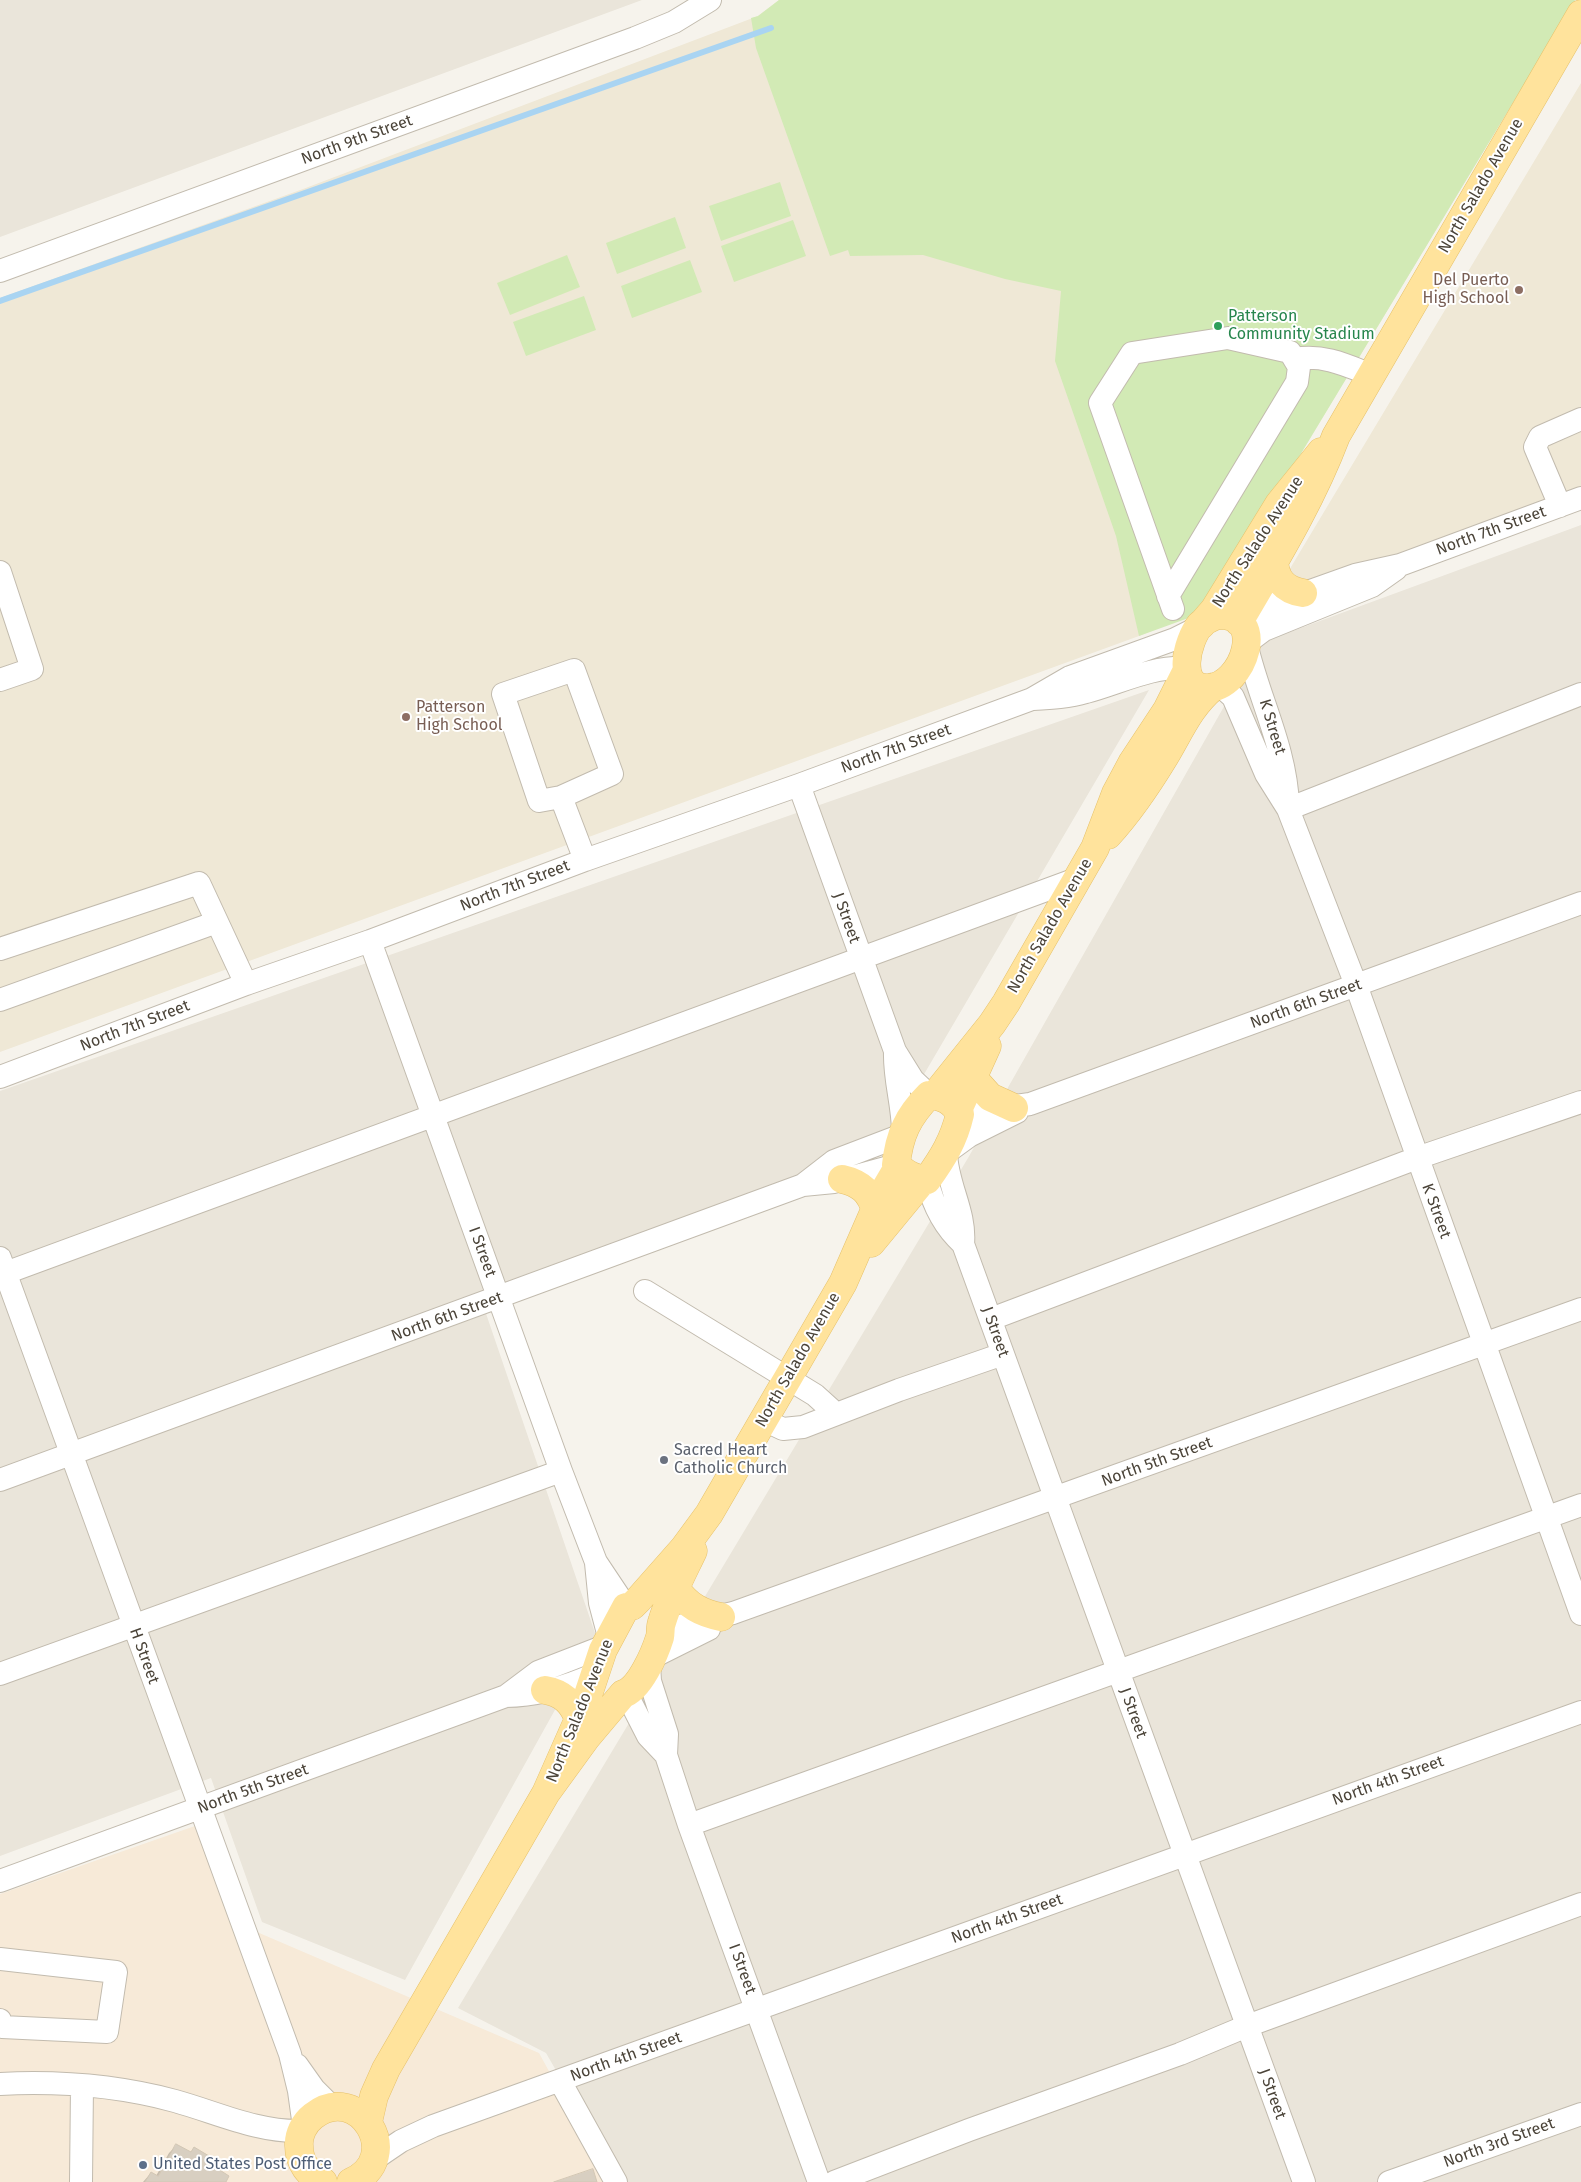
<!DOCTYPE html>
<html>
<head>
<meta charset="utf-8">
<style>
	body { margin:0 }
	canvas { display:block; background:#f6f3ec }
</style>
</head>
<body>
<canvas width="1581" height="2182"></canvas>
<script>
const c = document.querySelector('canvas').getContext('2d');
c.lineJoin = 'round';
function fillPath(path, color) { c.fillStyle = color; c.fill(path, 'evenodd'); }
function strokePath(path, color, width, dash) { c.strokeStyle = color; c.lineWidth = width; c.lineCap = dash ? 'butt' : 'round'; c.setLineDash(dash || []); c.stroke(path); }
function drawText(font, color, halo, rows, align = 'center') {
  c.font = font + ' "Fira Sans",sans-serif'; c.lineWidth = 4; c.setLineDash([]); c.textBaseline = 'middle'; c.strokeStyle = halo; c.fillStyle = color; for (const [text, x, y, turn = 0] of rows) {
    c.save(); c.translate(x, y); c.rotate((+turn || 0) * Math.PI / 180); c.textAlign = isNaN(turn) ? turn : align; if (halo) c.strokeText(text, 0, 0); c.fillText(text, 0, 0); c.restore();
  }
}
fillPath(new Path2D(`
	M0 0H642L0 237Z
	M1581 525V2182H620L546 2053 458 2008 968 1158 1260 643Z
	M1149 690 875 1158 479 1293 596 1636 405 1980 262 1922 211 1778 0 1856V1091Z`), '#eae5da');
fillPath(new Path2D(`
	M195 1826 229 1920 539 2053 610 2182H0V1894Z`), '#f7ead8');
fillPath(new Path2D(`
	M779 0H1575L1207 608 1139 636 0 1052V298L303 189 758 16Z
	M1581 83V497L1270 602Z`), '#efe8d6');
fillPath(new Path2D(`
	M779 0H1575L1215 596 1194 616 1139 636 1116 536 1055 361 1061 291 1005 279 923 255 850 256 848 250 830 256 756 48 751 18 758 16Z
	M780 182 791 216 721 241 709 206Z
	M675 217 686 248 617 274 606 243Z
	M793 220 806 256 734 282 721 246Z
	M567 255 580 287 510 315 497 283Z
	M690 260 702 292 632 318 621 286Z
	M584 296 596 330 526 356 513 322Z`), '#d2eab5');
fillPath(new Path2D(`
	M177 2145 214 2168 224 2182H143L151 2173 156 2176 169 2153Z`), '#0003');
strokePath(new Path2D(`
	M0 301 771 28`), '#a9d4f2', 6);
const building = new Path2D(`
	M176 2144 191 2152 194 2147 219 2162 215 2167 229 2176 226 2182H145L151 2172 158 2176Z
	M593 2169 597 2182H554Z`);
fillPath(building, '#d8cfc1');
strokePath(building, '#d3c7b4', 1);
const minor = new Path2D(`
	M0 271 635 38 674 22 710 0
	M1295 359C1323 354 1346 365 1371 375
	M1560 506 1535 447 1540 437 1581 419
	M0 572 32 669 0 680
	M1168 596 1297 382 1299 367 1290 352 1228 338 1132 353 1100 403 1173 609
	M1242 626 1253 616 1268 606 1355 575 1400 565 1581 498
	M1248 642 1264 630 1372 586 1396 569
	M1247 647C1260 701 1286 749 1288 805
	M1215 686 1223 688 1233 697 1266 774 1288 809 1356 985 1581 1614
	M1033 699C1051 698 1069 697 1086 692 1120 683 1151 666 1187 668
	M799 785 895 1051 913 1080 929 1095
	M561 797 539 801 503 694 574 670 612 774 561 797 585 860
	M1288 809 1581 694
	M370 941 561 1471 596 1562 626 1607
	M0 949 199 883 246 984
	M0 1000 217 922
	M895 1052C894 1079 903 1105 903 1132
	M0 1077 246 984 370 941 585 860 799 785 1032 699 1070 677 1175 639 1199 627
	M960 1114 1030 1104 1581 903
	M947 1152 969 1136 1017 1112
	M946 1153C947 1185 966 1212 963 1244L1304 2182
	M927 1180C933 1205 943 1226 963 1244
	M803 1185 834 1161 902 1135
	M0 1258 290 2054 299 2091 304 2127
	M0 1275 1079 878
	M645 1291 815 1395 836 1414
	M991 1319 1417 1158 1581 1102
	M764 1420 783 1429 803 1427 899 1390 1003 1354
	M0 1480 803 1185 834 1182 896 1165
	M596 1563 600 1603 609 1637
	M661 1632 690 1623 733 1613 1581 1309
	M653 1657 709 1629
	M649 1664 650 1681 667 1734 666 1755 689 1825 819 2182
	M0 1674 561 1471
	M626 1693 648 1736 666 1755
	M506 1696 538 1672 605 1646
	M689 1825 1581 1505
	M0 1881 506 1696C536 1696 568 1686 595 1674
	M0 1959 116 1972 107 2032 2 2027 0 2020
	M297 2065 314 2089 332 2107
	M560 2081 616 2182
	M0 2084C58 2081 119 2086 175 2101 218 2113 257 2132 301 2131
	M373 2160 401 2141 433 2126 1581 1712
	M81 2182 82 2085
	M834 2182 969 2130 1180 2054 1247 2026 1581 1904
	M1389 2182 1581 2114`);
const major = new Path2D(`
	M1274 560C1275 579 1284 590 1303 593
	M1217 615C1269 612 1244 688 1207 688 1175 688 1187 640 1200 625 1205 620 1211 618 1217 615Z
	M1239 622C1274 562 1311 502 1336 436L1581 14
	M1201 625 1214 610 1279 504 1321 452
	M1108 835C1130 811 1148 784 1165 756 1180 731 1190 706 1213 687
	M973 1078 990 1097 1014 1108
	M929 1095C943 1096 953 1101 960 1114 954 1140 943 1158 927 1180 914 1179 906 1174 896 1165 899 1135 908 1116 929 1095Z
	M935 1095 992 1024 1006 1003 1095 848 1116 793 1132 763 1167 710 1187 670
	M958 1110 987 1046
	M842 1179C860 1183 871 1192 875 1210
	M871 1243 923 1180
	M676 1589C688 1606 701 1613 721 1617
	M545 1690C563 1693 573 1703 579 1720
	M546 1793 584 1707 603 1650 626 1607 632 1606 639 1599 684 1548 709 1514 843 1283 881 1196 898 1167
	M368 2122 374 2096 386 2069 546 1793 586 1738 623 1694C640 1689 655 1653 660 1637 661 1632 660 1627 662 1622 669 1598 682 1574 693 1551
	M323 2182C309 2175 299 2163 299 2146 298 2135 304 2123 313 2116 359 2080 406 2158 351 2182`);
strokePath(minor, '#c2bbae', 24);
strokePath(major, '#e6c16a', 29);
strokePath(minor, '#fff', 22);
strokePath(major, '#ffe39c', 28);
for (const [x, y, r, color] of [
	[1519,290,5,"#8d6e63"],
	[1218,326,5,"#2e9e5b"],
	[406,717,5,"#8d6e63"],
	[664,1460,5,"#6b7280"],
	[143,2165,5,"#5c6f8a"]
]) { const dot = new Path2D(); dot.arc(x, y, r, 0, 2 * Math.PI); c.fillStyle = color; c.fill(dot); strokePath(dot, '#fff', 2); }
drawText('16px', '#4b4439', '#fff', [
	["North 9th Street",357,140,-20],
	["North Salado Avenue",1481,186,-60],
	["North 7th Street",1491,531,-20],
	["North Salado Avenue",1258,542,-57],
	["K Street",1272,727,73],
	["North 7th Street",896,749,-20],
	["North 7th Street",515,886,-21],
	["J Street",846,918,70],
	["North Salado Avenue",1050,926,-60],
	["North 6th Street",1306,1004,-20],
	["North 7th Street",135,1026,-21],
	["K Street",1436,1211,70],
	["I Street",482,1252,70],
	["North 6th Street",447,1317,-20],
	["J Street",995,1332,70],
	["North Salado Avenue",798,1360,-60],
	["North 5th Street",1157,1462,-20],
	["H Street",144,1656,70],
	["North Salado Avenue",580,1711,-68],
	["J Street",1133,1713,70],
	["North 4th Street",1388,1781,-20],
	["North 5th Street",253,1789,-20],
	["North 4th Street",1007,1919,-20],
	["I Street",742,1969,70],
	["North 4th Street",626,2057,-20],
	["J Street",1272,2094,70],
	["North 3rd Street",1499,2143,-20]
]);
drawText('16px', '#785e54', '#fff', [
	["Del Puerto",1509,281],
	["High School",1509,299],
	["Patterson",416,708,"left"],
	["High School",416,726,"left"]
], 'right');
drawText('16px', '#27864d', '#fff', [
	["Patterson",1228,317],
	["Community Stadium",1228,335]
], 'left');
drawText('16px', '#5b616d', '#fff', [
	["Sacred Heart",674,1451],
	["Catholic Church",674,1469]
], 'left');
drawText('16px', '#4e5e75', '#fff', [
	["United States Post Office",153,2165]
], 'left');
</script>
</body>
</html>
